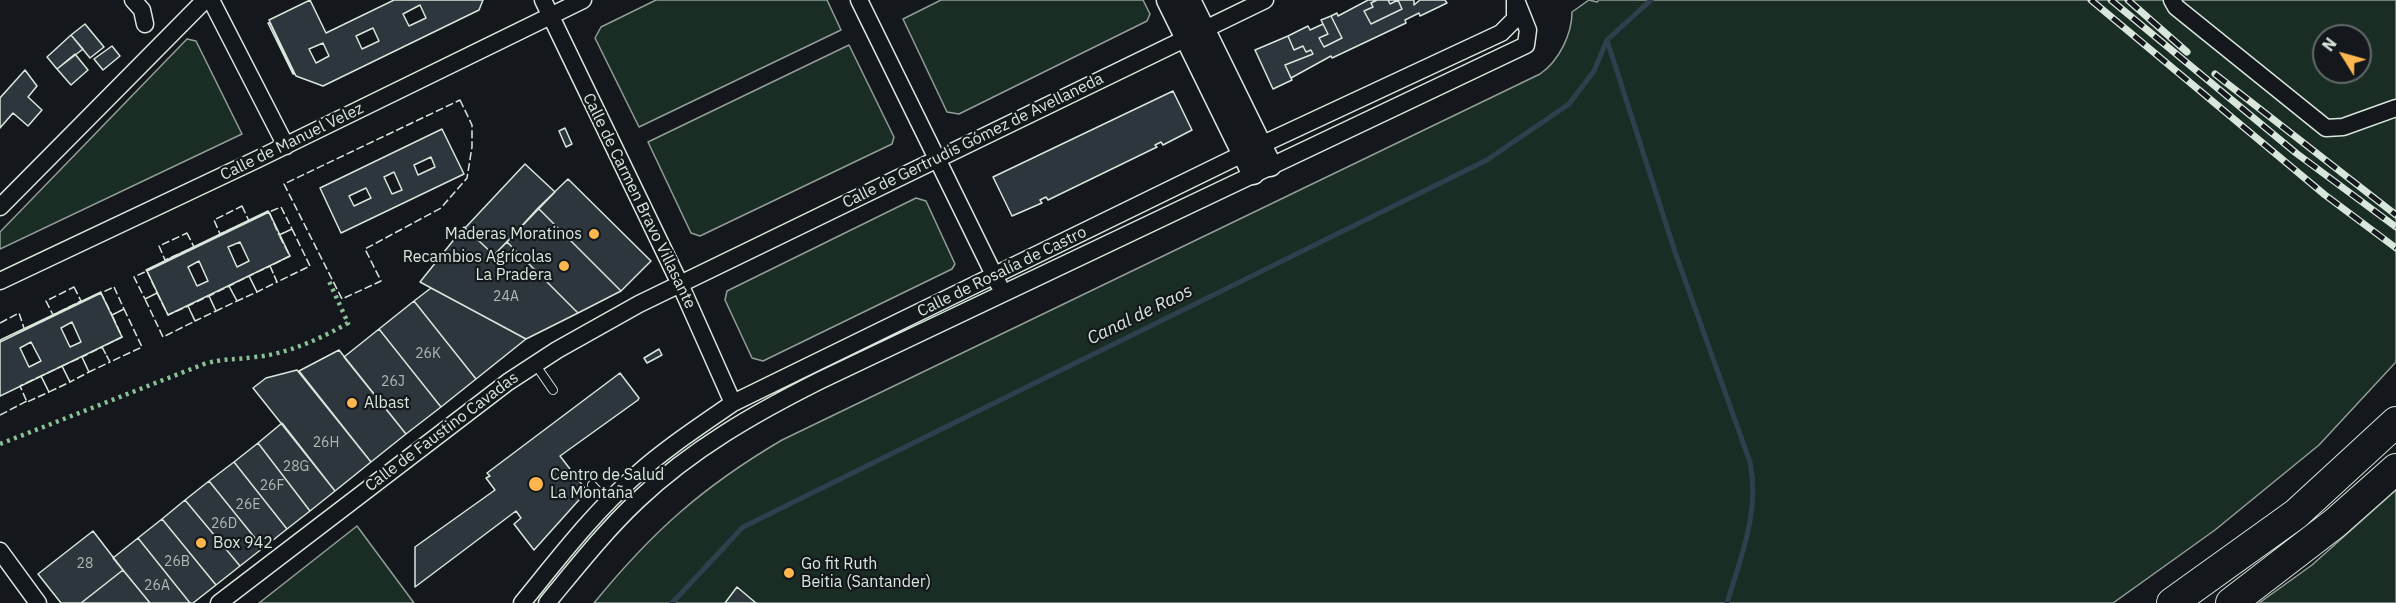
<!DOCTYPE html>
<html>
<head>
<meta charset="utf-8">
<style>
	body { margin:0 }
	#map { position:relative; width:2396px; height:603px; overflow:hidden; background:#14181c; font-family:"IBM Plex Sans",sans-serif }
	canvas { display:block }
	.north { position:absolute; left:2312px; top:24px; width:60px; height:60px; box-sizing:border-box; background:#14181c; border:2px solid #626a69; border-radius:50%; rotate:307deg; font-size:16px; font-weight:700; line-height:24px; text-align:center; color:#d8e6dc }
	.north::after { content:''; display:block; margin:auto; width:21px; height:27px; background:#ffb74d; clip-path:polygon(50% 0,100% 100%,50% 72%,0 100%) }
</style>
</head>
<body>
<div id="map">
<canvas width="2396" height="603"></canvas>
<div class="north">N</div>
</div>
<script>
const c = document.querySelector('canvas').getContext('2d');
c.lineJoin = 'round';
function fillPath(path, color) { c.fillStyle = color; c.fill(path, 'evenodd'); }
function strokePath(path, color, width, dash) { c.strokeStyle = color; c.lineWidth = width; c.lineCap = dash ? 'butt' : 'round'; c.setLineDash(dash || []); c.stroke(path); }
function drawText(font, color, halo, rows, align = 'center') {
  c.font = font + ' "IBM Plex Sans",sans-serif'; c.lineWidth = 4.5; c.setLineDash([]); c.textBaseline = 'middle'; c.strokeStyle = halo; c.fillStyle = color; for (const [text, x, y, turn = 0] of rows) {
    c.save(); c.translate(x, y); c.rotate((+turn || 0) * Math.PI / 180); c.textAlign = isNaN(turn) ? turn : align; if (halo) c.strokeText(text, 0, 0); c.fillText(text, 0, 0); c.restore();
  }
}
const green = new Path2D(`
	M656 0H827L841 30 639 127 595 38 601 27Z
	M941 0H1143L1150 14 1147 21 959 114 947 112 903 19Z
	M1589 0 1597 2 1599 0H2396V362L2319 445 2215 530 2113 603H594C652 532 702 487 782 440L1540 74C1559 61 1572 34 1572 12ZM2324 36H2360V72H2324Z
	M187 39 196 41 242 134 0 249V232Z
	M849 45 894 137 892 144 700 236 691 233 648 142Z
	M916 198 926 201 955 264 952 269 763 361 752 358 725 300 727 291Z
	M2396 490V603H2259L2312 565Z
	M357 526 414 603H259Z`);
fillPath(green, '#1a2d24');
strokePath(green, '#939e99', 1.5);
strokePath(new Path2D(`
	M1607 40 1675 252 1750 462C1760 511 1741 557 1727 603
	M672 603 743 527 1487 160 1569 104 1594 71 1607 40 1651 0`), '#2f3f4d', 5);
const building = new Path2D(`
	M310 0 326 33 394 0H483L479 10 323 86 296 76 269 20ZM420 5 426 18 409 26 403 14ZM373 28 379 41 362 49 356 36ZM323 43 329 56 316 63 309 49Z
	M1368 0H1377L1371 3 1373 7 1364 11 1371 24 1402 9 1398 0 1390 4 1388 0H1414V5L1420 0H1445L1447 3 1420 16 1419 13 1405 20 1406 23 1332 58 1331 56 1291 78 1285 65 1313 54 1311 50 1306 52 1303 46 1294 50 1288 36 1308 26 1310 30 1323 24 1328 34 1319 38 1324 47 1342 38 1331 16 1337 13 1338 16Z
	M1377 0H1388L1390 4 1398 0 1402 9 1371 24 1364 11 1373 7 1371 3Z
	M1331 16 1342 38 1324 47 1319 38 1328 34 1321 20Z
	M268 23H270L294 74H293Z
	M85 24 104 47 90 58 71 35Z
	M71 35 83 49 57 69 47 57Z
	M1288 36 1294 50 1303 46 1306 52 1311 50 1313 54 1285 65 1292 80 1273 89 1255 50Z
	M112 46 120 56 103 70 94 59Z
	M75 54 88 70 71 85 57 69Z
	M25 70 37 86 28 97 42 110 28 126 13 113 0 128V98Z
	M1173 91 1192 130 1163 145 1161 142 1155 145 1157 147 1048 200 1046 197 1040 200 1042 203 1012 216 993 177Z
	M565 128 572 144 566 147 559 131Z
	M442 129 464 174 341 233 320 188ZM431 157 435 167 418 175 414 165ZM394 172 402 190 392 194 384 177ZM366 188 371 198 354 206 349 196Z
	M525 164 555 192 494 255 465 228Z
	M568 179 651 261 621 291 538 208Z
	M538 208 621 291 578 313 507 242Z
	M268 211 269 212 147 271 146 270Z
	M269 212 290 256 168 315 147 271ZM240 242 249 261 237 267 228 247ZM199 261 208 281 197 286 188 267Z
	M464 227 494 255 507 242 578 313 526 339 420 282Z
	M431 288 515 333 526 339 476 379 414 301Z
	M101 292V293L0 342V340Z
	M101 293 122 337 0 396V342ZM72 322 81 342 70 347 61 328ZM31 342 41 361 29 367 20 348Z
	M414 301 476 379 441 407 379 329Z
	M379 329 441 407 406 434 344 357Z
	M659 349 662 355 647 363 644 358Z
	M339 350 406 434 371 462 299 371Z
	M297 370 371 462 335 491 253 388 266 378Z
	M620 373 639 398 638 400 560 456 587 491 534 550 514 524 521 518 516 511 415 587V547L495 490 486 478 490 476 487 473Z
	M282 423 335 491 310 511 258 443Z
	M258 443 310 511 287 529 234 462Z
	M234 462 287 529 263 548 209 481Z
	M209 481 263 548 240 566 185 500Z
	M185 500 240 566 216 585 162 519Z
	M162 519 216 585 193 603H190L138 538Z
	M93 531 123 570 81 603H61L38 574Z
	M138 538 190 603H150L113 558Z
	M123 570 150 603H81Z
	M737 587 756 603H725Z`);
fillPath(building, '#2c363c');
strokePath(building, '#d8e6dc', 1.5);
const service = new Path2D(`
	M535 364 553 390
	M592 485 608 502`);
const minor = new Path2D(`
	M133 0 142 10 145 24
	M211 0 286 146
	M543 0 680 284 733 403
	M859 0 999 285
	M2172 0 2176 7 2326 128 2343 127 2396 108
	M0 207 205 0
	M0 281 258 159 583 0
	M0 551 38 603
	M219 603 508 382 557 350 639 304 1265 0
	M522 603C558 559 593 513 636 475 666 448 700 426 733 403L1261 145 1501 33 1515 19V0
	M547 603C576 568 605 531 638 500 692 449 755 413 821 380L1526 45 1528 30 1516 0`);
const secondary = new Path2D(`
	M1168 0 1253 173
	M1189 0 1270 165`);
const motorway = new Path2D(`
	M2172 603 2296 514 2396 422
	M2231 603 2335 523 2396 469`);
strokePath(service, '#d8e6dc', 10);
strokePath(minor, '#d8e6dc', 19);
strokePath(secondary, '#d8e6dc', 25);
strokePath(motorway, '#d8e6dc', 32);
strokePath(service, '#14181c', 8);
strokePath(minor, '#14181c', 16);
strokePath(secondary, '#14181c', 22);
strokePath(motorway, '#14181c', 30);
const rail = new Path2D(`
	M2091 0 2325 195 2396 248
	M2111 0 2296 153 2396 227
	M2128 0 2187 52
	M2215 74 2396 215`);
strokePath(rail, '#d8e6dc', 7);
strokePath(rail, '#14181c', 4.5, [14]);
strokePath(new Path2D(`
	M0 444 204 364C224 358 235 360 255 357 287 354 320 339 348 323L328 279`), '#8ac095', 4.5, [3, 4.5]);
strokePath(new Path2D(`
	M460 100 472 125V147L467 178 441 208 365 249 381 281 342 299 284 184Z
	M242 206 249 221 220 234 214 220Z
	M281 207 292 229 279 235 269 212Z
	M292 229 310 266 277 282 270 266 290 256 279 235Z
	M187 233 194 247 165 260 159 246Z
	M270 266 277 282 257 292 249 276Z
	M147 271 157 293 145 299 134 277Z
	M249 276 257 292 237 301 229 286Z
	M229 286 237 301 216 311 209 296Z
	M74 287 81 301 53 315 46 301Z
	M114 287 124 309 112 315 101 293Z
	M157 293 168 315 188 306 195 321 163 337 145 299Z
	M209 296 216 311 195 321 188 306Z
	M124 309 142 347 110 362 102 347 122 337 112 315Z
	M0 323 19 313 24 328
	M102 347 110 362 89 372 82 357Z
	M82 357 89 372 70 382 62 366Z
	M62 366 70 382 49 392 41 376Z
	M41 376 49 392 27 402 20 386Z
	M0 415 27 401`), '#d8e6dc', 1.5, [8, 3]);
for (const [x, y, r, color] of [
	[594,234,6,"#ffb74d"],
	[564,266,6,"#ffb74d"],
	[352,403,6,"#ffb74d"],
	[536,484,8,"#ffb74d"],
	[201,543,6,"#ffb74d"],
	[789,573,6,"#ffb74d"]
]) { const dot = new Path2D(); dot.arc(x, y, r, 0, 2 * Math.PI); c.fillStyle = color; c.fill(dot); strokePath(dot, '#14181c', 2); }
drawText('14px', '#adbab4', null, [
	["24A",506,297],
	["26K",428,354],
	["26J",393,382],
	["26H",326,443],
	["28G",296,467],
	["26F",272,486],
	["26E",248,505],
	["26D",224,524],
	["26B",177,562],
	["28",85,564],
	["26A",157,586]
]);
drawText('16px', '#d8e6dc', '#14181c', [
	["Calle de Gertrudis Gómez de Avellaneda",973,141,-26],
	["Calle de Manuel Velez",292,142,-26],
	["Calle de Carmen Bravo Villasante",639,201,64],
	["Calle de Rosalía de Castro",1002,272,-26],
	["Calle de Faustino Cavadas",442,432,-37]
]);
drawText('16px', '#d8e6dc', '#14181c', [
	["Maderas Moratinos",582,234,"right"],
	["Recambios Agrícolas",552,257,"right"],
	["La Pradera",552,275,"right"],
	["Albast",364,403],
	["Centro de Salud",550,475],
	["La Montaña",550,493],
	["Box 942",213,543],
	["Go fit Ruth",801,564],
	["Beitia (Santander)",801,582]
], 'left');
drawText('italic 18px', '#d8e6dc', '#14181c', [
	["Canal de Raos",1140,315,-26]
]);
</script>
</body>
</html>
